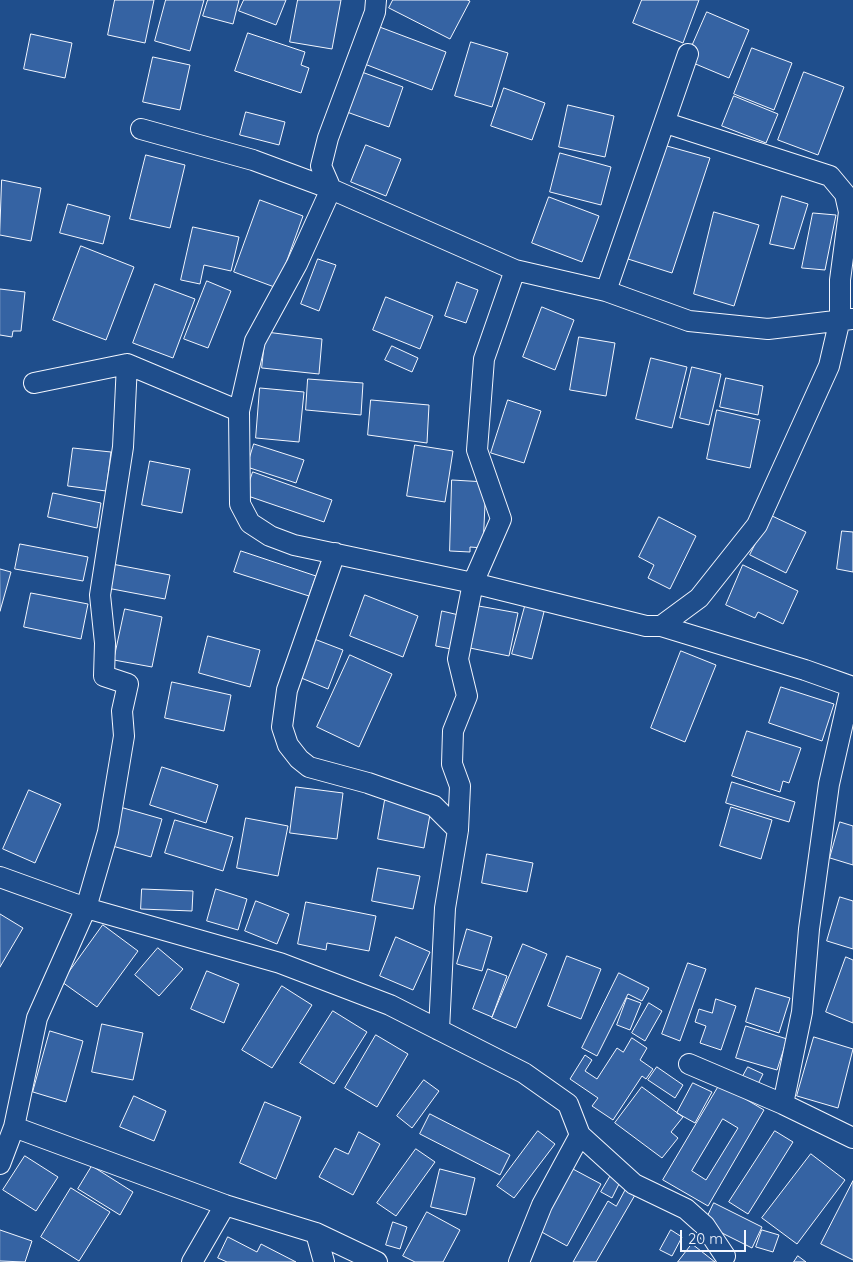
<!DOCTYPE html>
<html>
<head>
<meta charset="utf-8">
<style>
	body { margin:0 }
	#map { position:relative; width:853px; height:1262px; overflow:hidden; background:#1f4e8c; font-family:Quicksand,sans-serif }
	canvas { display:block }
	.scale { position:absolute; left:680px; top:1230px; width:66px; height:22px; box-sizing:border-box; border:2px solid #f2f6ff; border-top:0; padding-left:6px; font-size:15px; line-height:18px; white-space:nowrap; color:#f2f6ff; -webkit-text-stroke:4px #1f4e8c; paint-order:stroke }
</style>
</head>
<body>
<div id="map">
<canvas width="853" height="1262"></canvas>
<div class="scale">20 m</div>
</div>
<script>
const c = document.querySelector('canvas').getContext('2d');
c.lineJoin = 'round';
function fillPath(path, color) { c.fillStyle = color; c.fill(path, 'evenodd'); }
function strokePath(path, color, width, dash) { c.strokeStyle = color; c.lineWidth = width; c.lineCap = dash ? 'butt' : 'round'; c.setLineDash(dash || []); c.stroke(path); }
const building = new Path2D(`
	M115 0H154L145 43 108 35Z
	M166 0H204L190 51 155 41Z
	M208 0H239L233 24 203 16Z
	M244 0H286L276 25 239 11Z
	M298 0H341L332 49 290 42Z
	M393 0H467L470 1 450 39 389 8Z
	M642 0H699L683 43 633 23Z
	M707 12 749 30 729 78 686 60Z
	M377 26 446 52 432 90 362 63Z
	M248 33 305 52 301 65 309 68 301 93 235 71Z
	M31 34 72 43 65 78 24 69Z
	M471 42 508 53 492 107 455 96Z
	M752 48 792 63 774 110 734 94Z
	M153 57 190 65 180 110 143 102Z
	M359 71 403 87 389 127 344 111Z
	M804 72 844 87 818 155 778 140Z
	M504 88 545 103 532 140 491 126Z
	M734 96 778 114 766 143 722 126Z
	M568 105 614 116 605 157 559 147Z
	M246 112 285 122 279 145 240 135Z
	M366 145 401 159 386 196 351 182Z
	M667 146 710 158 672 273 628 259Z
	M560 153 611 167 601 205 550 192Z
	M146 155 185 165 170 228 130 219Z
	M2 180 41 188 31 241 0 235Z
	M782 196 808 204 794 249 770 244Z
	M549 197 599 216 582 262 532 243Z
	M260 200 303 216 277 288 234 272Z
	M68 204 110 216 103 244 60 233Z
	M714 212 759 225 734 306 694 294Z
	M813 213 836 215 825 270 802 268Z
	M193 227 239 237 231 271 204 265 200 284 181 280Z
	M81 246 134 267 106 340 53 320Z
	M318 259 336 265 319 311 301 304Z
	M207 281 231 291 208 348 184 339Z
	M457 282 478 290 466 323 445 316Z
	M155 284 195 299 173 358 133 343Z
	M0 289 25 292 21 331H13L12 337 0 335Z
	M386 297 433 316 420 349 373 330Z
	M542 307 574 320 555 370 523 357Z
	M266 332 322 339 319 374 262 368Z
	M579 337 615 343 606 396 570 390Z
	M392 346 418 358 412 372 385 360Z
	M651 358 687 367 672 428 636 419Z
	M692 367 721 374 709 425 680 418Z
	M726 378 763 386 758 415 720 407Z
	M308 379 363 383 361 415 306 410Z
	M260 388 304 392 299 442 256 438Z
	M371 400 429 405 427 443 368 435Z
	M508 400 541 411 524 463 491 453Z
	M717 410 760 420 750 468 707 459Z
	M254 444 304 460 296 483 247 467Z
	M415 445 453 451 445 502 407 496Z
	M73 448 111 452 106 491 68 486Z
	M150 461 190 469 182 513 142 505Z
	M253 472 332 500 324 522 245 495Z
	M452 480 486 482 483 548 470 547V552L450 551Z
	M53 493 101 503 97 528 48 517Z
	M770 515 806 532 786 573 750 555Z
	M659 517 696 536 670 589 648 578 654 565 639 557Z
	M842 531 853 532V572L837 569Z
	M20 544 88 557 83 581 15 569Z
	M241 551 316 576 309 596 234 572Z
	M112 564 170 575 165 599 107 588Z
	M743 565 798 591 783 624 758 612 755 618 726 605Z
	M0 569 11 572 0 611Z
	M31 593 88 604 81 639 24 627Z
	M365 595 418 616 403 657 350 636Z
	M527 599 546 604 532 659 512 654Z
	M473 605 518 613 509 656 465 647Z
	M125 609 162 617 152 667 114 660Z
	M442 611 463 616 456 650 436 646Z
	M208 636 260 650 250 687 199 673Z
	M309 637 343 650 328 689 294 675Z
	M681 651 716 665 685 742 651 728Z
	M350 655 392 674 359 747 317 727Z
	M172 682 231 695 224 731 165 718Z
	M781 687 834 704 822 741 769 723Z
	M747 731 801 748 789 783 783 781 780 792 732 776Z
	M162 767 218 785 206 823 150 805Z
	M732 782 795 802 789 822 726 803Z
	M296 787 343 793 337 839 290 833Z
	M29 790 61 804 35 863 3 849Z
	M385 800 431 809 424 848 378 839Z
	M120 807 162 819 151 857 109 845Z
	M731 807 772 820 761 859 720 846Z
	M246 818 288 826 278 876 237 868Z
	M175 820 233 837 223 871 165 853Z
	M840 822 853 826V865L830 858Z
	M487 854 533 863 527 892 482 883Z
	M378 868 420 876 413 909 372 901Z
	M142 889 193 891 192 911 141 909Z
	M216 889 247 899 238 930 207 921Z
	M840 897 853 901V949L827 941Z
	M256 901 289 914 277 944 245 931Z
	M306 902 376 916 369 951 327 943 326 950 298 944Z
	M0 914 23 928 0 967Z
	M103 925 138 951 97 1007 62 982Z
	M467 929 492 937 482 971 457 964Z
	M396 937 430 952 413 990 380 976Z
	M523 944 547 954 516 1028 492 1018Z
	M158 948 183 969 159 996 135 975Z
	M567 956 601 969 581 1019 548 1006Z
	M846 957 853 960V1023L826 1012Z
	M688 963 706 969 680 1041 662 1034Z
	M488 969 507 976 492 1017 473 1009Z
	M207 971 239 984 224 1023 191 1009Z
	M619 973 649 988 642 1001 628 994 597 1056 582 1048Z
	M282 986 312 1005 272 1068 242 1050Z
	M756 988 790 998 779 1033 746 1022Z
	M627 998 641 1003 630 1030 617 1025Z
	M716 999 736 1006 721 1050 700 1043 706 1026 695 1022 699 1009 712 1013Z
	M649 1003 662 1011 645 1041 632 1033Z
	M333 1011 367 1032 334 1084 300 1063Z
	M102 1024 143 1033 133 1080 92 1072Z
	M746 1026 787 1039 777 1070 736 1058Z
	M50 1031 83 1041 66 1102 33 1092Z
	M376 1035 408 1054 377 1107 345 1088Z
	M814 1037 853 1049 838 1108 797 1096Z
	M632 1038 647 1048 640 1060 653 1069 646 1079 642 1076 613 1120 592 1106 598 1098 570 1079 585 1055 592 1060 585 1071 597 1079 617 1048 623 1052Z
	M657 1067 683 1085 675 1098 648 1080Z
	M748 1067 763 1074 757 1086 742 1078Z
	M424 1080 439 1091 412 1128 397 1116Z
	M693 1083 712 1092 695 1123 677 1113Z
	M720 1084 764 1110 708 1206 663 1180ZM723 1119 738 1128 706 1180 692 1171Z
	M642 1087 683 1117 671 1132 678 1138 662 1158 615 1123Z
	M134 1096 166 1111 154 1141 120 1127Z
	M265 1102 301 1117 276 1179 240 1163Z
	M430 1114 510 1155 500 1175 420 1134Z
	M538 1131 555 1144 514 1198 497 1186Z
	M775 1131 793 1142 748 1214 729 1202Z
	M359 1132 380 1144 353 1195 319 1177 335 1148 348 1154Z
	M416 1149 435 1162 396 1216 377 1203Z
	M811 1154 845 1180 797 1244 762 1218Z
	M25 1156 58 1177 36 1211 3 1190Z
	M92 1166 133 1192 120 1215 78 1189Z
	M571 1168 601 1184 567 1246 538 1230Z
	M440 1169 475 1178 466 1215 431 1207Z
	M611 1175 621 1180 612 1198 601 1192Z
	M853 1181V1260L821 1244Z
	M71 1188 110 1212 79 1261 41 1237Z
	M626 1189 635 1195 596 1262H573L608 1201 616 1206Z
	M714 1203 762 1227 752 1248 704 1224Z
	M427 1212 460 1230 443 1262H415L403 1256Z
	M393 1222 407 1227 400 1249 386 1245Z
	M0 1230 32 1241 25 1262 0 1261Z
	M671 1230 682 1237 672 1256 660 1250Z
	M762 1230 779 1235 773 1252 756 1247Z
	M228 1237 257 1252 261 1244 296 1262H227L218 1258Z
	M692 1244 715 1262H678Z
	M798 1256 806 1262H794Z`);
fillPath(building, '#3563a3');
strokePath(building, '#f2f6ff', 1);
const street = new Path2D(`
	M376 0 375 12 328 138 321 166 331 189 297 264 255 341 239 411 240 504 250 523 270 536 294 545 473 583 646 626H661L699 598 757 525 829 366 840 319V280L849 212 845 194 830 176 666 123
	M141 129 253 160 331 189 515 270 606 291 689 321 768 329 852 319
	M606 291 688 54
	M127 364 123 447 100 595 105 643 104 676 128 684 122 711 124 736 108 832 86 908 37 1018 14 1127 225 1205 316 1233 377 1262
	M34 383 127 364 239 411
	M335 553 287 690 282 727 288 745 299 759 309 767 368 783 434 806 458 830
	M661 626 805 670 853 687
	M0 877 86 908 280 963 390 1005 524 1073 568 1104 580 1135 634 1184 686 1209 705 1226 725 1256
	M439 1030 445 908 458 830 460 786 452 764 453 731 467 696 458 659 473 583 501 519 477 450 484 359 515 270
	M689 1064 783 1104 853 1138
	M783 1104 802 1012 809 929 829 784 851 687
	M0 1164 14 1127
	M316 1233 324 1262
	M192 1262 225 1205
	M519 1262 542 1205 580 1135`);
strokePath(street, '#f2f6ff', 22);
strokePath(street, '#1f4e8c', 20);
</script>
</body>
</html>
